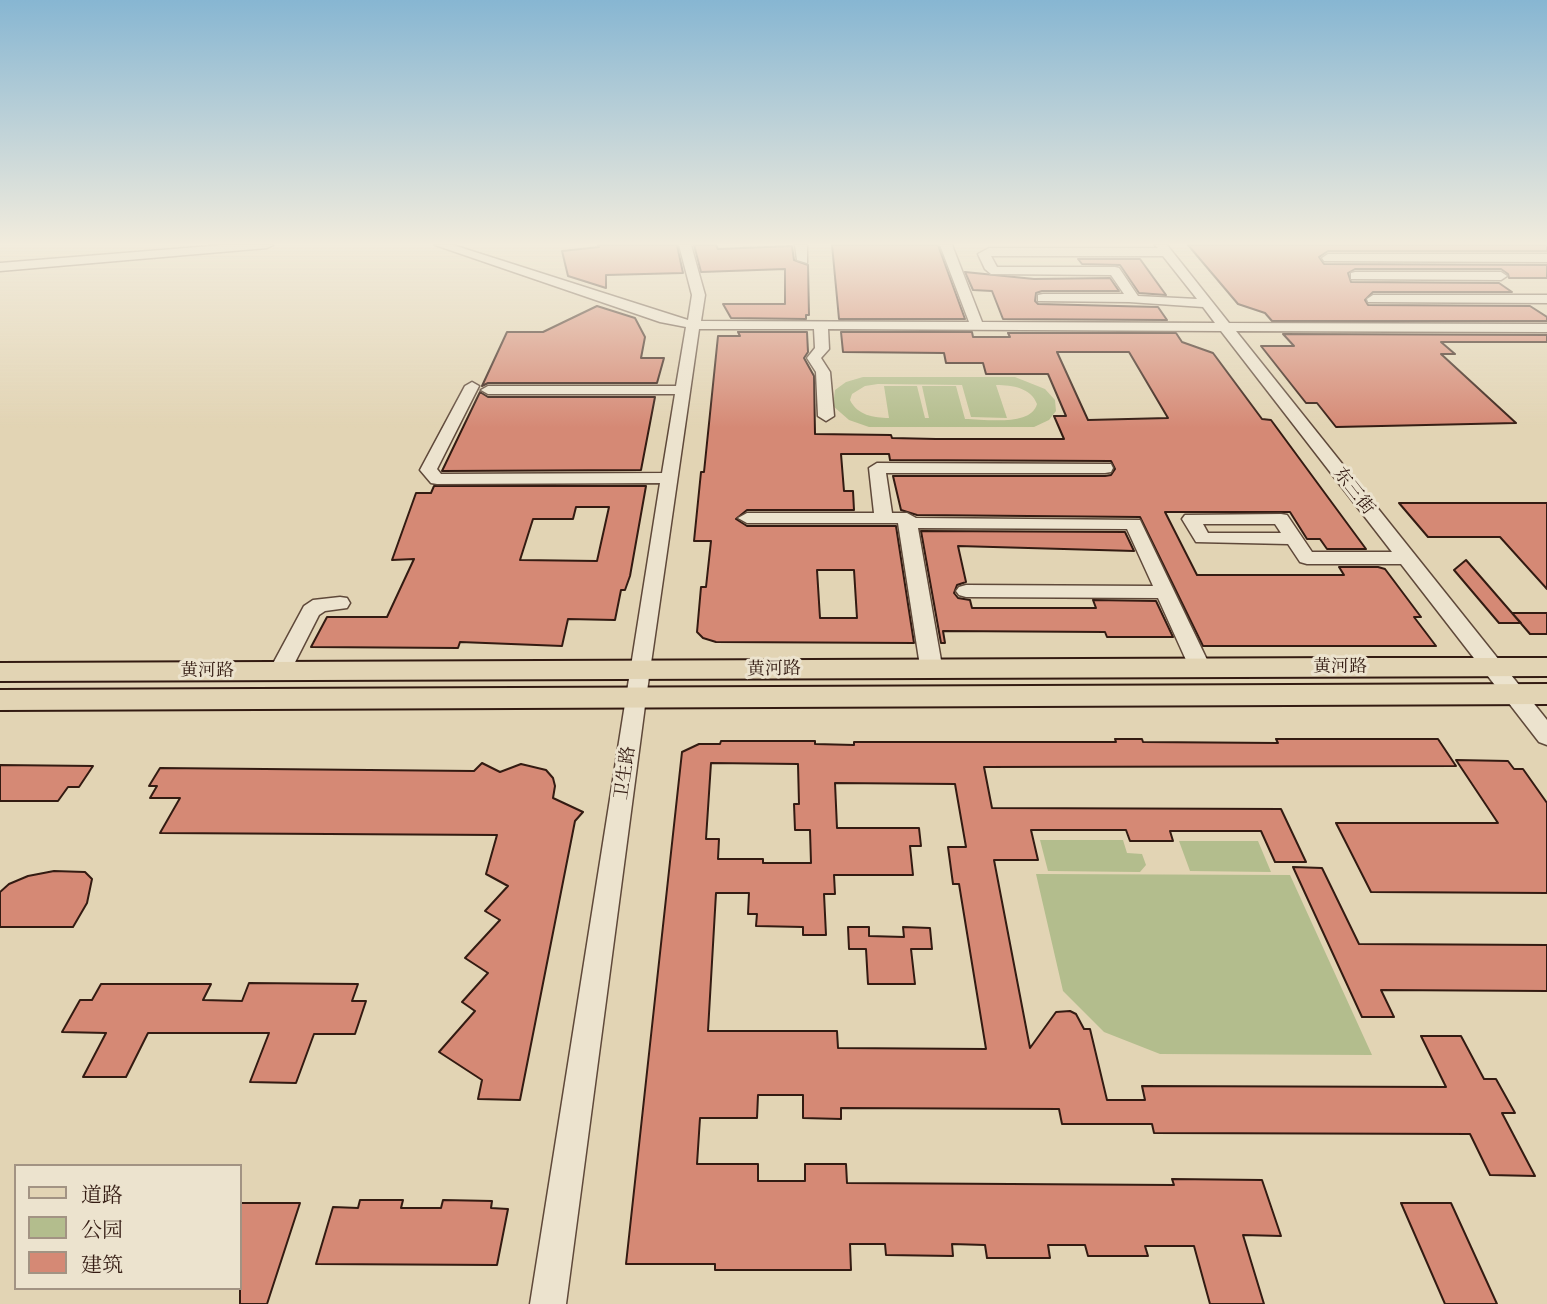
<!DOCTYPE html>
<html>
<head>
<meta charset="utf-8">
<style>
	body { margin:0 }
	#map { position:relative; width:1547px; height:1304px; overflow:hidden; background:#e2d4b4; font-family:"Libre Caslon Text","Noto Serif SC",serif }
	canvas { display:block }
	.legend { position:absolute; left:14px; top:1164px; width:228px; height:126px; box-sizing:border-box; background:#ece3ce; border:2px solid #a29383; margin:0; padding:9px 12px; list-style:none; font-size:21px; color:#331b12 }
	.legend li { display:flex; align-items:center; gap:14px; height:35px }
	.legend b { width:35px; border:2px solid #a29383 }
</style>
</head>
<body>
<div id="map">
<canvas width="1547" height="1304"></canvas>
<ul class="legend">
<li><b style="height:9px;background:#e2d4b4"></b>道路</li>
<li><b style="height:19px;background:#b3bd8d"></b>公园</li>
<li><b style="height:19px;background:#d58975"></b>建筑</li>
</ul>
</div>
<script>
const c = document.querySelector('canvas').getContext('2d');
c.lineJoin = 'round';
function fillPath(path, color) { c.fillStyle = color; c.fill(path, 'evenodd'); }
function strokePath(path, color, width, dash) { c.strokeStyle = color; c.lineWidth = width; c.lineCap = dash ? 'butt' : 'round'; c.setLineDash(dash || []); c.stroke(path); }
function drawText(font, color, halo, rows, align = 'center') {
  c.font = font + ' "Libre Caslon Text","Noto Serif SC",serif'; c.lineWidth = 6; c.setLineDash([]); c.textBaseline = 'middle'; c.strokeStyle = halo; c.fillStyle = color; for (const [text, x, y, turn = 0] of rows) {
    c.save(); c.translate(x, y); c.rotate((+turn || 0) * Math.PI / 180); c.textAlign = isNaN(turn) ? turn : align; if (halo) c.strokeText(text, 0, 0); c.fillText(text, 0, 0); c.restore();
  }
}
fillPath(new Path2D(`
	M863 377H1015L1045 389 1055 400 1056 411 1049 420 1034 427H869L849 420 833 406 835 390 846 382ZM878 384 962 385 971 417 1007 418 996 385C1013 385 1031 388 1037 404 1031 427 984 419 965 419L956 386H922L929 418H925L917 386H884L889 418C874 418 857 415 850 400L852 394 865 386Z
	M1040 840H1123L1127 853 1142 854 1146 865 1140 872 1048 871Z
	M1179 841H1258L1271 872 1190 871Z
	M1036 874 1290 875 1372 1055 1160 1054 1104 1032 1063 991Z`), '#b3bd8d');
const building = new Path2D(`
	M598 245H677L683 273 606 275V288L568 276 562 251 599 247Z
	M694 245H716L718 249 792 246 794 260 808 265 809 315H806V319L731 318 723 304H785V269L701 272Z
	M832 245H938L965 319H839Z
	M1188 245H1547V251H1328L1319 257 1324 264 1547 265V278H1509L1508 274 1501 269H1355L1348 273 1351 282 1499 283 1512 292H1373L1365 300 1368 305 1530 306 1547 317V321H1272L1265 313 1238 304Z
	M1078 259H1140L1166 295 1139 293 1120 265 1082 264Z
	M965 272 1034 279 1110 278 1119 291H1042L1036 293 1035 301 1038 304 1158 307 1167 320 1003 319 992 291 973 290Z
	M597 306 635 318 645 337 641 358H664L657 383H488L482 386 507 332H543Z
	M738 332H807L808 352 804 358 814 376 815 434 891 435 892 438 936 439H1064L1054 416H1066L1048 374H986L983 363H946L944 353 843 352 841 332H972L973 337H1010L1008 333H1176L1182 342 1213 353 1262 419 1271 420 1366 549H1327L1320 539H1307L1290 512H1165L1197 575H1344L1339 567H1378L1385 569 1421 617H1414L1436 646H1203L1140 517 917 515 901 510 893 476H1105L1111 475 1115 469 1111 461 890 460 889 454H841L844 491H853L854 510H747L736 519 747 526H896L914 643 716 642 703 638 697 632 701 587H706L711 541H694L701 472H704L718 336H740ZM1057 352H1129L1168 418 1088 420ZM817 570H854L857 618H820Z
	M1283 334 1547 335V342H1441L1455 354H1441L1516 423 1336 427 1317 403H1306L1261 346H1294Z
	M480 392 488 397H655L641 470 442 471Z
	M434 486H646L630 576 625 590H621L615 620 568 619 562 646 460 642 458 648 311 647 327 617H387L414 559 392 560 416 493H431ZM576 507H609L597 561 520 560 533 519H573Z
	M1399 503H1547V589L1500 537H1428Z
	M921 531 1125 532 1134 551 958 546 966 582 957 585 954 593 958 598 970 600 972 608H1096L1093 600 1156 601 1173 637H1107L1105 632 943 631 945 643H941Z
	M1466 560 1512 613 1521 623H1499L1454 570Z
	M1512 613H1547V634H1530Z
	M1115 739H1142L1143 742 1278 743 1276 739H1438L1456 766 984 767 992 808 1281 809 1306 862H1275L1261 831H1170L1173 841H1130L1126 830H1031L1038 860H994L1030 1048 1056 1012 1070 1011 1076 1014 1084 1029H1090L1107 1100H1145L1142 1086 1446 1087 1421 1036H1461L1484 1079H1496L1515 1113H1502L1535 1176 1490 1175 1470 1134 1154 1133 1152 1124H1062L1059 1109 841 1108V1119L803 1118V1095H758L757 1118H700L697 1164H758V1181H805V1164H846L847 1183 1174 1185 1172 1179 1262 1180 1281 1236 1243 1235 1264 1304H1210L1194 1246H1145L1148 1256H1088L1085 1245H1048L1050 1258H987L985 1245 952 1244 953 1256 886 1255 885 1244H850L851 1270H715V1264H626L682 752 699 744H720L721 741H815V744L854 745V742H1116ZM711 763 798 764 799 804H794L795 830H810L811 863H763V859H718L719 839H706ZM835 783 955 784 966 847H948L953 884H959L986 1049 838 1048 837 1031H708L716 893H749L748 914H757L756 926 803 927V935H826L824 894H835L834 875H913L910 846H921L919 828H837Z
	M1456 760 1508 761 1514 769H1523L1547 803V893L1371 892 1336 823H1498Z
	M482 763 500 772 521 764 546 770 553 778 555 786 553 798 583 812 575 821 520 1100 478 1099 482 1080 439 1052 475 1011 462 1002 488 973 465 958 500 920 485 911 508 886 486 874 497 835 160 833 180 798H150L157 786H149L160 768 474 771Z
	M0 765 93 766 79 787H68L58 801H0Z
	M1293 867 1322 868 1359 944 1547 945V991L1381 990 1394 1017H1362Z
	M54 871 85 872 92 879 87 903 73 927H0V892L9 884 28 876Z
	M848 927H869V936L904 937 903 927 930 928 932 949H911L915 984H868L866 949H849Z
	M249 983 358 984 352 1001H366L355 1034H314L296 1083 250 1082 269 1033H148L126 1077H83L106 1033 62 1032 80 1000H92L101 984H211L203 1000 242 1001Z
	M360 1200H403L401 1208H441L443 1200 492 1201 491 1208 508 1209 497 1265 316 1264 333 1207 358 1208Z
	M240 1203H300L267 1304H240Z
	M1401 1203H1451L1497 1304H1445Z`);
fillPath(building, '#d58975');
strokePath(building, '#331b12', 2);
const minor = new Path2D(`
	M223 245H273L267 248 0 271V263Z
	M435 245H453L688 320 692 295 679 245H691L705 295 701 321 969 322 940 245H952L982 322 1215 323 1203 307 1129 302 1038 301V295L1043 294H1124L1111 275 991 274 985 269 978 254 989 248H1158L1155 245H1167L1229 323 1547 324V332L1236 331 1547 720V745L1539 742 1401 564H1307L1300 562 1288 544 1196 542 1182 519 1185 515 1281 514 1287 515 1312 552H1392L1221 331 828 329 829 349 821 358 830 372 834 416 826 421 818 416 816 372 807 358 815 348 814 329H699L646 698 566 1304H530L660 483 437 484 431 483 420 470 465 386 472 382 479 386 437 469 441 474 662 473 675 394H488L481 390 488 386H676L686 327 660 322ZM991 256H1163L1197 299 1138 296 1119 268 1115 267H997ZM1203 524H1275L1281 533H1208Z
	M795 245H807V263L797 260Z
	M1328 254H1547V262L1324 261 1322 258Z
	M1355 272H1501L1507 276 1501 280 1351 279V273Z
	M1373 295H1547V303L1368 302 1367 299Z
	M877 463 1111 464 1113 468 1111 472 1105 473H886L892 513H907L916 518 1140 520 1210 666 1207 671 1199 673 1191 671 1158 598 966 597 959 595 956 591 959 587 966 585 1153 586 1127 529 918 528 942 666 939 671 931 673 923 671 920 666 898 523H747L738 518 747 513H874L869 468Z
	M340 597 347 598 350 603 347 608 325 611 319 615 288 676 280 678 272 676 269 671 304 606 313 600Z`);
const major = new Path2D(`
	M1354 658H1547V676L0 681V663Z
	M1547 684V704L0 710V690Z`);
strokePath(minor, '#5f493a', 3);
strokePath(major, '#331b12', 4);
fillPath(minor, '#ece3ce');
fillPath(major, '#e2d4b4');
const sky = c.createLinearGradient(0, 0, 0, 428);
sky.addColorStop(0, '#87b6d2');
sky.addColorStop(0.57, '#f2ecdd');
sky.addColorStop(1, '#f2ecdd00');
c.fillStyle = sky;
c.fillRect(0, 0, 1547, 428);
drawText('18px', '#331b12', '#ece3ce', [
	["东三街",1354,491,52],
	["黄河路",1340,667],
	["黄河路",774,669,-1],
	["黄河路",207,671],
	["卫生路",625,773,-82]
]);
</script>
</body>
</html>
